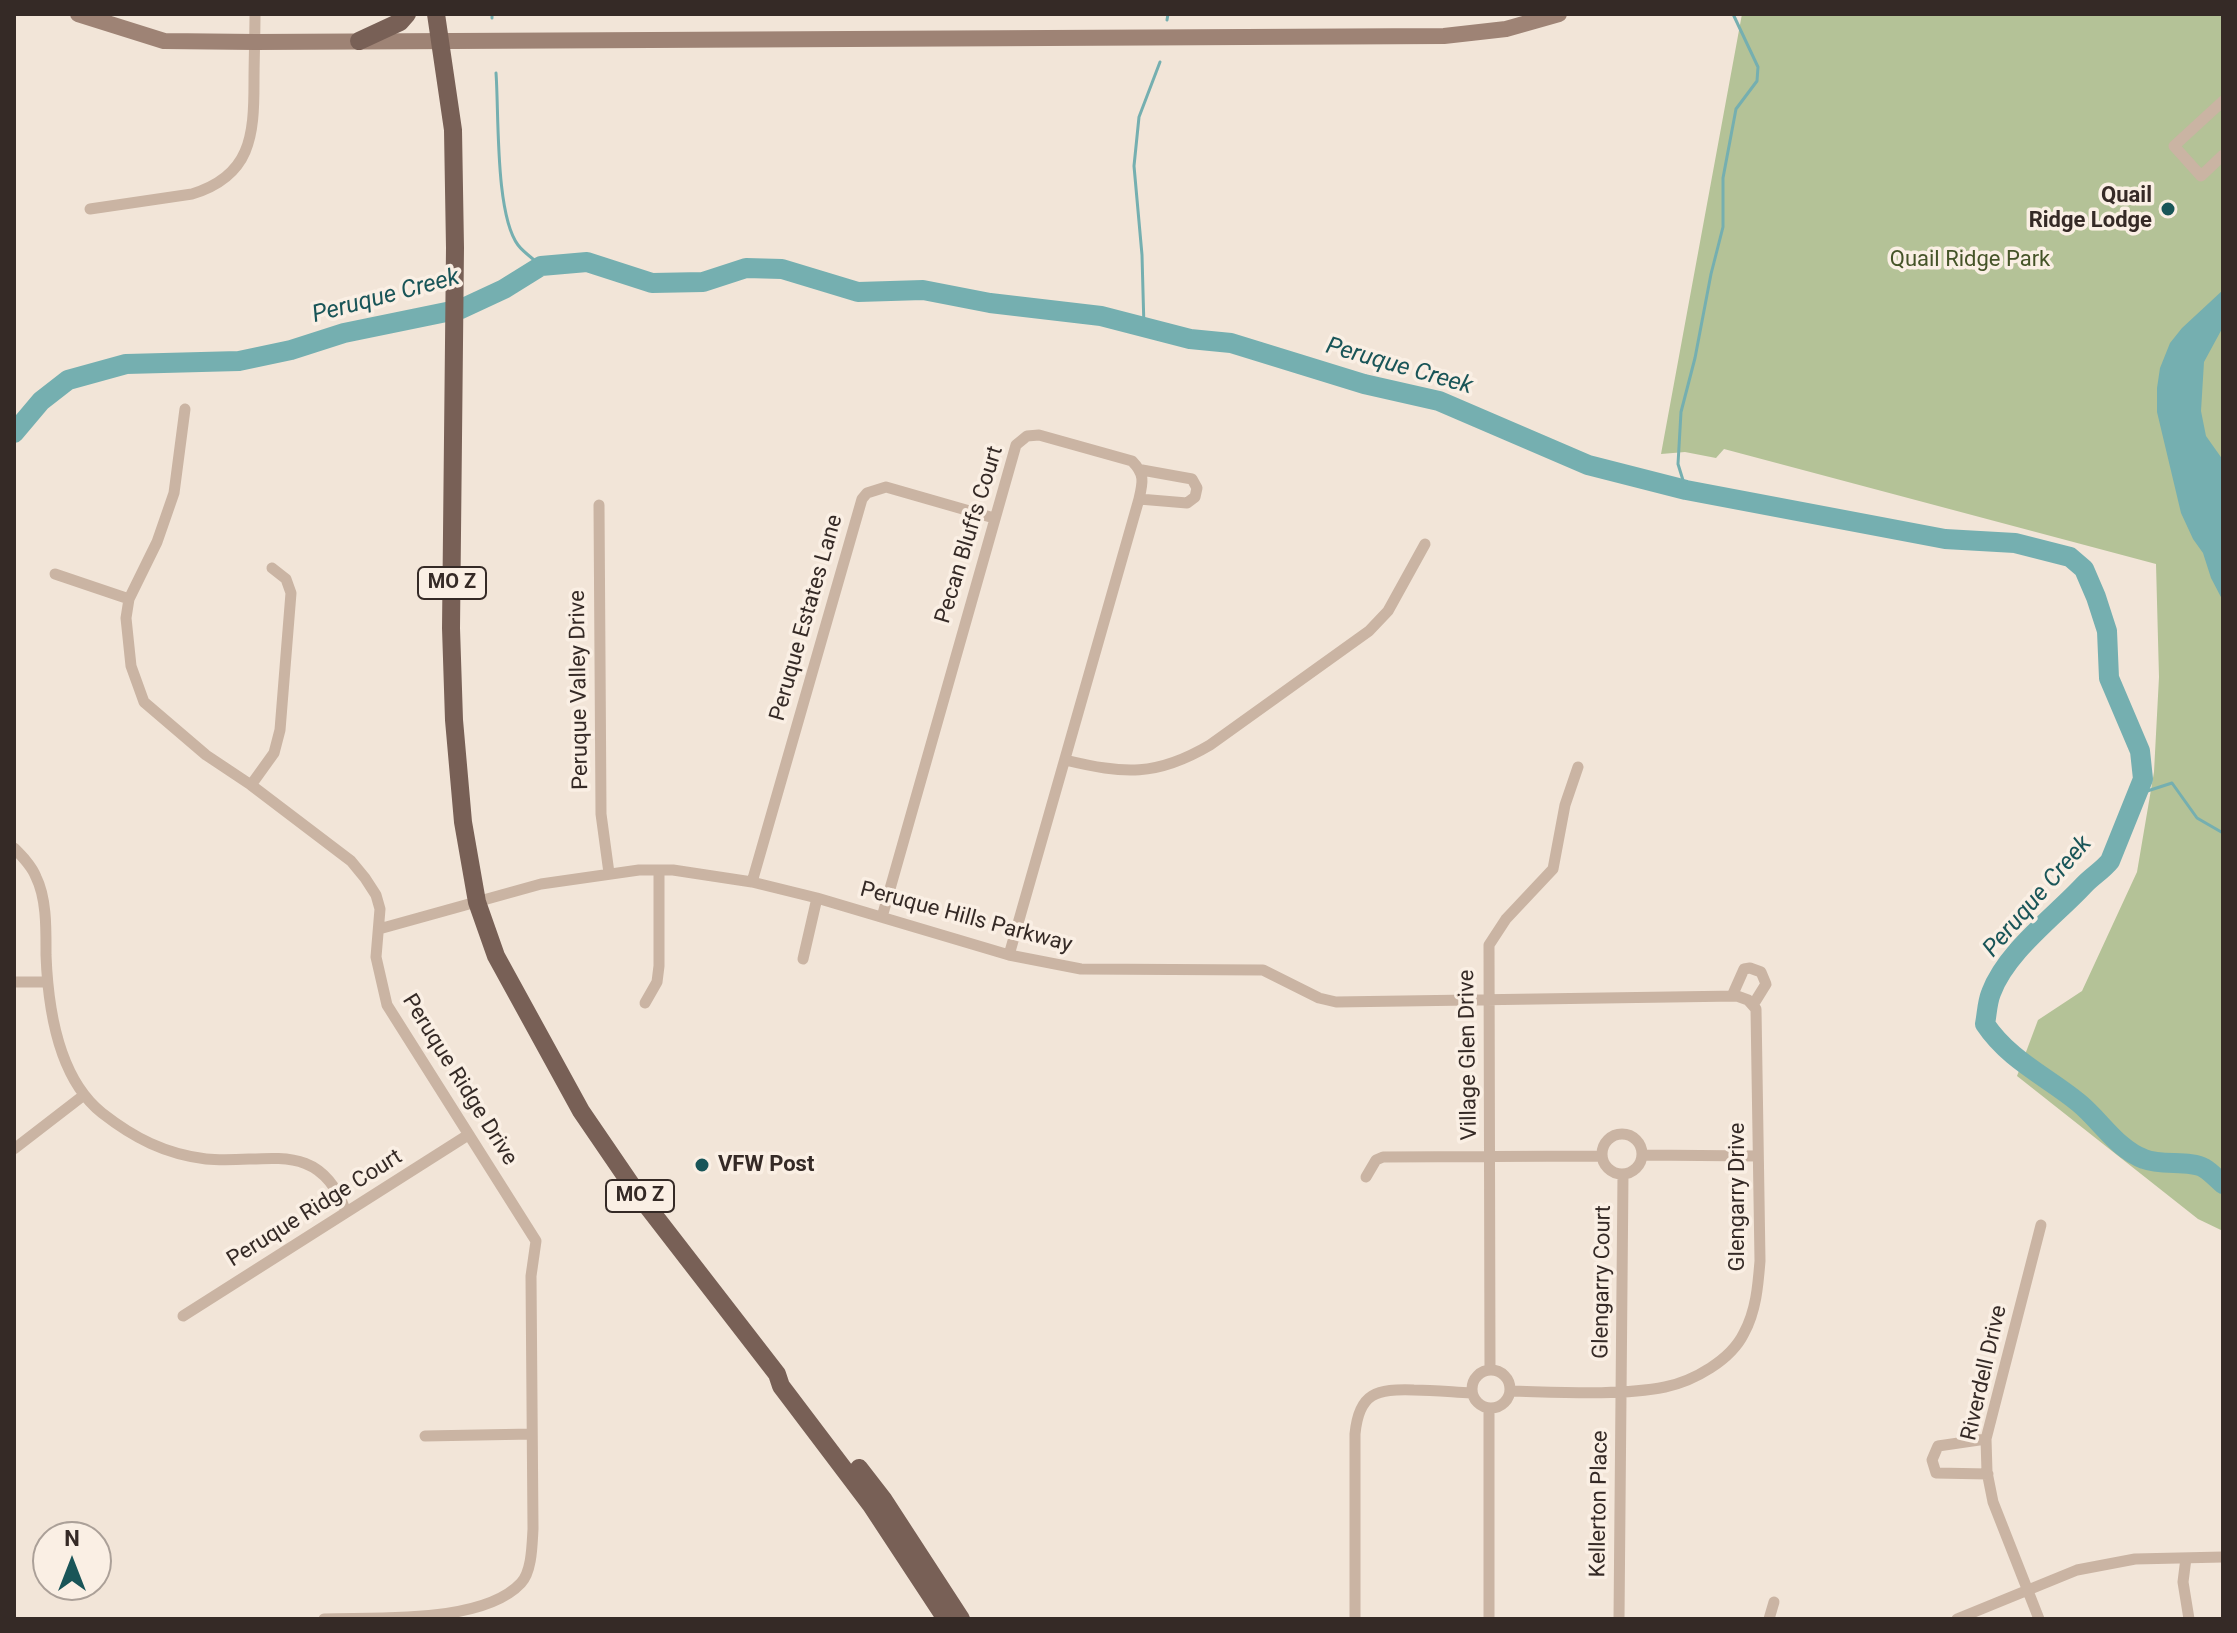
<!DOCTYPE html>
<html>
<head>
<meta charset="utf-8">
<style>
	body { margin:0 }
	#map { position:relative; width:2237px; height:1633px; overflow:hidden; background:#f2e5d8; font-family:Roboto,sans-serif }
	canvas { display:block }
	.frame { position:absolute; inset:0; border:16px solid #352a26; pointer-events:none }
	.north { position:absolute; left:32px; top:1521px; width:80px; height:80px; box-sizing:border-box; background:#faefe4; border:2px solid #aba098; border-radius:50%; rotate:0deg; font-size:22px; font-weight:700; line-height:32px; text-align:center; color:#352a26 }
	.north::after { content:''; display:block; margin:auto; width:28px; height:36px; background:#195558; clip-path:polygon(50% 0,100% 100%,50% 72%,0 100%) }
</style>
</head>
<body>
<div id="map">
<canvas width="2237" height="1633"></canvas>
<div class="frame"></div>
<div class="north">N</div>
</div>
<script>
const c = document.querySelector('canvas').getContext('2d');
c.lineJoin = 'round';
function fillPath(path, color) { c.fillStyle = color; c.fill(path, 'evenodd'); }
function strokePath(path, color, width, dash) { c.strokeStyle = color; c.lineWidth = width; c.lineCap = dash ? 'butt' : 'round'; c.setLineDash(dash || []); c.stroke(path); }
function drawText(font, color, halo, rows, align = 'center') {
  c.font = font + ' Roboto,sans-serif'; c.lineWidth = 7; c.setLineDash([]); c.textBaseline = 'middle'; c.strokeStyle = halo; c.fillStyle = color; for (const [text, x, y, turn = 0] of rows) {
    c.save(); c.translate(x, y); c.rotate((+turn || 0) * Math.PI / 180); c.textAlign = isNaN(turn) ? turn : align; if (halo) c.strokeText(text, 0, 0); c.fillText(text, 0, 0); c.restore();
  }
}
fillPath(new Path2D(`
	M1742 14H2223V1231L2198 1219 2017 1076 2038 1020 2082 991 2137 872 2154 772 2159 677 2156 564 1724 449 1716 458 1685 452 1661 454Z`), '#b4c297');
fillPath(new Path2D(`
	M2223 290V327L2204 362 2201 411 2206 436 2223 460V601L2211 578 2203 553 2193 539 2181 513 2157 412V388L2160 368 2170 343 2182 328Z`), '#75afb0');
strokePath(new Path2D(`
	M492 14V18
	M1167 20 1168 14
	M496 73C499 113 495 214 518 245 524 253 534 259 541 266
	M1144 328 1142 255 1134 166 1139 117 1160 62
	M1686 490 1678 464 1681 412 1695 358 1711 274 1723 227V178L1736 109 1757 81 1758 67 1733 14
	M2138 794 2172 783 2197 818 2223 833`), '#75afb0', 3);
strokePath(new Path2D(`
	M14 433 41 401 68 380 126 364 239 361 291 350 344 333 461 309 504 289 541 266 587 262 652 283 703 282 746 268 782 269 858 292 923 290 990 303 1101 316 1190 339 1231 343 1364 384 1439 401 1588 465 1686 490 1945 539 2015 543 2070 557 2084 569 2096 597 2107 631 2109 678 2140 751 2143 779 2110 861C2102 871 2092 876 2083 886 2054 917 2006 952 1991 993 1987 1003 1987 1014 1985 1024 2009 1060 2046 1076 2079 1103 2100 1120 2117 1149 2144 1159 2161 1166 2191 1160 2204 1168 2211 1172 2217 1179 2223 1184`), '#75afb0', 20);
strokePath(new Path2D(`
	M2223 101 2174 146 2201 176 2223 155
	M90 209 192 194C251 176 254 136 254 82 254 59 255 37 255 14
	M185 409 174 493 157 542 129 599 126 618 131 666 144 702 206 755 251 785 351 861 365 878 376 895 380 909 376 957 387 1005 536 1241 531 1276 533 1529C532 1545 532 1571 521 1583 483 1624 377 1617 324 1619
	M1139 499 1187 503 1195 497 1197 488 1192 479 1142 470
	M599 505 601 814 609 873
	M55 574 129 599
	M1065 760C1124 774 1156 777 1210 745L1369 631 1388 611 1425 544
	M251 785 274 753 280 730 291 593 286 579 272 568
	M14 848C22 856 32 866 36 877 47 899 46 931 46 955 48 1008 58 1078 102 1113 134 1138 165 1154 206 1159 264 1165 319 1136 346 1212
	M752 882 862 499 867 493 886 487 994 518
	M882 917 1016 445 1027 436 1039 435 1132 461C1145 474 1143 482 1139 499L1009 955
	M379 929 541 884 639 870H673L752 882 817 898 1009 955 1081 969 1263 970 1319 998 1336 1002 1737 996 1748 1000 1756 1009 1760 1261C1758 1286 1756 1311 1744 1333 1731 1360 1694 1381 1665 1387 1620 1396 1556 1392 1510 1391
	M803 959 817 898
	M14 982H47
	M1732 996 1744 969 1750 968 1761 972 1766 984 1753 1005
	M645 1003 657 982 659 966V870
	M1602 1154a20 20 0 1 1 40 0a20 20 0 1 1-40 0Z
	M14 1149 84 1095
	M1643 1155 1757 1156
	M1366 1177 1376 1160 1383 1157 1602 1156
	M183 1316 468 1135
	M1490 1369 1489 945 1506 919 1553 869 1565 805 1578 767
	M1472 1389a19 19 0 1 1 38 0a19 19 0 1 1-38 0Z
	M1489 1409V1619
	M425 1436 532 1434
	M1986 1439 1938 1446 1932 1460 1936 1473 1988 1474
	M2186 1558 2183 1582 2189 1619
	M1355 1619V1434C1359 1392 1377 1389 1414 1390 1433 1390 1452 1392 1471 1393
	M1619 1619 1623 1174
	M1769 1619 1774 1602
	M1957 1619 2077 1570 2135 1559 2223 1557
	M2039 1619 1993 1502 1987 1472 1986 1439 2041 1225`), '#cab4a3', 11);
strokePath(new Path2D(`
	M78 14 164 41 255 42 1444 36 1506 29 1559 14`), '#9e8375', 16);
strokePath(new Path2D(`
	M436 14 453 130 455 248 451 628 454 720 463 822 477 902 496 956 581 1111 637 1193 777 1374 781 1386 871 1505 946 1619
	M359 41 400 22 407 14
	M859 1468 883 1499 961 1619`), '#786056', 18);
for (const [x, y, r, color] of [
	[2168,209,8,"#195558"],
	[702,1165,8,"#195558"]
]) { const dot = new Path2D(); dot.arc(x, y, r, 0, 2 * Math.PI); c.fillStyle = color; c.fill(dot); strokePath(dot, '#faefe4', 3); }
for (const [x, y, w] of [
	[452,583,68],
	[640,1196,68]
]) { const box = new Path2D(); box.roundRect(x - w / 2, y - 16, w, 32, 6); c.fillStyle = '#faefe4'; c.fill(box); strokePath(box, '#352a26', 2); }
drawText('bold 20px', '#352a26', null, [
	["MO Z",452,583],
	["MO Z",640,1196]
]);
drawText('bold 22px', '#352a26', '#faefe4', [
	["Quail",2152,196],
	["Ridge Lodge",2152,221],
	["VFW Post",718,1165,"left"]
], 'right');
drawText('22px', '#455428', '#faefe4', [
	["Quail Ridge Park",1970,260]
]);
drawText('22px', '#352a26', '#faefe4', [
	["Pecan Bluffs Court",970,535,-73],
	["Peruque Estates Lane",807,618,-74],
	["Peruque Valley Drive",580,690,-91],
	["Peruque Hills Parkway",966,918,15],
	["Village Glen Drive",1469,1055,-91],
	["Peruque Ridge Drive",459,1080,58],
	["Glengarry Drive",1738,1197,-90],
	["Peruque Ridge Court",315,1209,-32],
	["Glengarry Court",1603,1282,-89],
	["Riverdell Drive",1985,1373,-77],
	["Kellerton Place",1600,1504,-89]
]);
drawText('italic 24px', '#195558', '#faefe4', [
	["Peruque Creek",386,297,-15],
	["Peruque Creek",1399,367,16],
	["Peruque Creek",2038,897,-49]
]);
</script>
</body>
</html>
